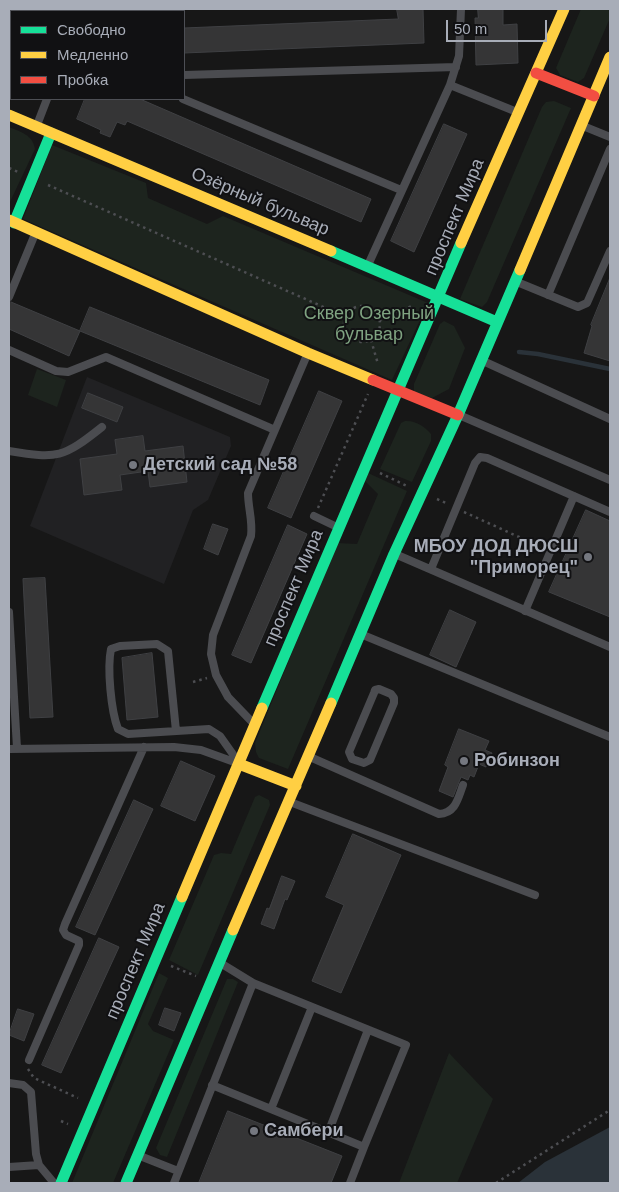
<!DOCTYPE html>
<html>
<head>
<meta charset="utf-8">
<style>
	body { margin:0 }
	#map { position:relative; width:619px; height:1192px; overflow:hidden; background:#171717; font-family:Helvetica,sans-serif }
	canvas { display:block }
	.frame { position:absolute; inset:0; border:10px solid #a8adb8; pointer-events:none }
	.legend { position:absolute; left:10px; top:10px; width:175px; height:90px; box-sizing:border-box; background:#111113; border:1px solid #4d4f55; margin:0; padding:6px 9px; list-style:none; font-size:15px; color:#a8adb8 }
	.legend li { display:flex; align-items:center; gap:10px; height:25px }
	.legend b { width:25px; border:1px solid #4d4f55 }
	.scale { position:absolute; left:446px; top:20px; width:101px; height:22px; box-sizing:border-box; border:2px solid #a8adb8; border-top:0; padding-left:6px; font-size:15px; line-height:18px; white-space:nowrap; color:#a8adb8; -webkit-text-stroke:4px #111113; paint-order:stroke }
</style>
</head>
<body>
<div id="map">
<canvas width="619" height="1192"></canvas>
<div class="frame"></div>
<ul class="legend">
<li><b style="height:6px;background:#16e098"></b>Свободно</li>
<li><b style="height:6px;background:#ffcf43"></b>Медленно</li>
<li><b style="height:6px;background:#f24e42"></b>Пробка</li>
</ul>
<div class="scale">50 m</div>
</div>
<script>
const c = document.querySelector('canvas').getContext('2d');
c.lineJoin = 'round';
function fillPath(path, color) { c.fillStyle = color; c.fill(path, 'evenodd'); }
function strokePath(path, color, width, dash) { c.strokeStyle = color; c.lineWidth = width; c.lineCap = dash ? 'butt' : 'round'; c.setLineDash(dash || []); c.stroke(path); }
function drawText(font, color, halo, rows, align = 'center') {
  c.font = font + ' Helvetica,sans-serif'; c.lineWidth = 4; c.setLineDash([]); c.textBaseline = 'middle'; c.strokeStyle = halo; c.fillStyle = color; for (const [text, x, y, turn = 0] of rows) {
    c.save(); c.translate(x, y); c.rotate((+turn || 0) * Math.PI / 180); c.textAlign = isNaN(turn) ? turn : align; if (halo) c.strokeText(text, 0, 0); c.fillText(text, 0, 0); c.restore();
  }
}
fillPath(new Path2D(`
	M87 377 230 437 231 446 208 500 193 510 164 584 30 526Z`), '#212123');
fillPath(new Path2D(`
	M581 9H610V18L584 78 578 82 560 75 556 68Z
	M554 101 571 108 487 302 482 307 460 299 542 107 546 102Z
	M9 127C21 132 33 135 35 149L9 204Z
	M52 145 146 183 148 198 207 224 223 216 428 303 392 380 23 219Z
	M444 321 454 326 465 348 449 389 432 398 414 392V384L440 324Z
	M37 369 66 380 57 407 28 395Z
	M405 421C414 420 425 426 431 434V441L412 482 380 469 401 423Z
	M366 472 407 491 288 769 259 758 256 752 255 743 337 543 357 544 378 494 363 479Z
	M259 795 269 800 270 805 198 975 169 960 214 855 221 853 231 854 255 797Z
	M159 973 168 978 148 1024 153 1031 174 1040 113 1183H72Z
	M227 979H233L238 982 167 1157 160 1155 156 1148Z
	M449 1053 493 1099 457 1183H399Z`), '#1d241e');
fillPath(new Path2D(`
	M610 1127V1183H518L545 1162Z`), '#2a3239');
strokePath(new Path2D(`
	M519 352 538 354 610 369`), '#2a3239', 4.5);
const building = new Path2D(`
	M397 9H423L424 43 184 53V28L398 19Z
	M478 9H503V25L517 24 518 63 476 65 475 18H478Z
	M85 99H140L371 199 361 222 127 121 125 125 117 122 110 137 100 133 101 130 77 119Z
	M444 124 467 134 414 252 391 241Z
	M610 278V361L584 353 592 326 591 325Z
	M11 302 80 331 69 356 9 329V303Z
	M90 307 269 380 260 405 80 331Z
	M319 391 342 401 291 518 268 508Z
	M88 393 123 407 117 422 82 408Z
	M143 436 145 451 183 446 187 482 150 487 148 471 120 475 122 490 84 495 80 459 117 454 115 440Z
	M586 510 610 521V617L549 592Z
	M213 524 228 529 218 555 204 549Z
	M288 525 307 534 251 663 232 655Z
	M45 578 53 717 30 718 23 579Z
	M450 610 476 622 456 667 430 655Z
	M152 653 158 717 127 720 122 658Z
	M459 729 489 741 485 750 492 753 486 767 479 764 474 777 470 775 468 780 461 777 453 797 439 791 448 767 445 765Z
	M181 761 215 776 195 821 161 806Z
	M134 800 153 809 95 935 76 927Z
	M353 834 401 855 341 993 312 981 344 905 326 897Z
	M282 876 295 881 287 900 285 899 274 929 261 924 267 908 269 909Z
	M99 938 119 947 61 1073 42 1065Z
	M165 1008 181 1013 174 1031 159 1025Z
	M18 1009 34 1014 24 1041 9 1035Z
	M228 1111 342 1156 331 1183H199Z`);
fillPath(building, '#353536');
strokePath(building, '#3f4043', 1);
strokePath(new Path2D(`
	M9 168 18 172
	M48 185 346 317
	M344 324a18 18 0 1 1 36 0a18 18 0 1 1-36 0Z
	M379 321 414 305
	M378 331 400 340
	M371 340 378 364
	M380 473 407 486
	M437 499 448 504
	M318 508 368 394
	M464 512 541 547
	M193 682 207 678
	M171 966 196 976
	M28 1069 34 1078 78 1098
	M61 1121 68 1124
	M496 1183 610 1110`), '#4d4e52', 2.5, [2.5, 4]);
strokePath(new Path2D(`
	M43 9 49 11
	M149 11 150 9
	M184 75 456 67
	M450 85 517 112
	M183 99 401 190
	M37 125 47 99
	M583 126 610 137
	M368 265 450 85 459 56 461 9
	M517 282 578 307 587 303 610 251
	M548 295 610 149
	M9 297 35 234
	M9 350 56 371 68 372 106 357 275 430
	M483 361 610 419
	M459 415 610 480
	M9 451C58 459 63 458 102 427
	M314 516 337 527
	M395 554 610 647
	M431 569 475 463 480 457 487 458 610 512
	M525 611 574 496
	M9 612 17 748
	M363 635 610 737
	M379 689 391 694 394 698V703L370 760 364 763 352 759 349 752 374 693 375 690Z
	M254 724 228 697 216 675 211 654 213 635 251 536C253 521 248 508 248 493L307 355
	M176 731 168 651 157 644 120 646 111 649C107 668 111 711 118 729L128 734 209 729 220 736 237 760
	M9 749 174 747 201 750 237 763
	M310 757 439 814C456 813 458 798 463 785
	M290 802 535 895
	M29 1060 79 945V941L66 935 63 930 65 924 144 747
	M9 1083 23 1085 31 1092 36 1154 39 1165 54 1183
	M212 1085 364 1147 406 1045 253 983 222 964
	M271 1109 312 1007
	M328 1133 368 1030
	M140 1156 178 1171
	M9 1167 39 1165
	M174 1183 253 983
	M350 1183 364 1147`), '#4b4c50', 8);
strokePath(new Path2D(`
	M14 223 51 133
	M331 251 497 322
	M331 703 394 554 458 415 520 270
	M262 708 461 243
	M61 1183 182 897
	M126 1183 233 930`), '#16e098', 11);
strokePath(new Path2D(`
	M9 115 331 251
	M9 220 308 353 373 380
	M461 243 564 9
	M520 270 610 57
	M239 764 296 786
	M182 897 262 708
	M233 930 331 703`), '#ffcf43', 11);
strokePath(new Path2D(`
	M536 73 594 96
	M373 380 458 415`), '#f24e42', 11);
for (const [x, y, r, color] of [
	[133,465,5,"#757880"],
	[588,557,5,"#757880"],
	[464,761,5,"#757880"],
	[254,1131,5,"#757880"]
]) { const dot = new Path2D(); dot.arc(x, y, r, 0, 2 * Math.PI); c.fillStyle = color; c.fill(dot); strokePath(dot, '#111113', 2); }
drawText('18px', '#a8adb8', '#111113', [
	["Озёрный бульвар",260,202,23],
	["проспект Мира",455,217,-67],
	["проспект Мира",294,588,-67],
	["проспект Мира",136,961,-67]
]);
drawText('18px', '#7fa381', '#111113', [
	["Сквер Озерный",369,314],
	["бульвар",369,335]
]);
drawText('bold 18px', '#a8adb8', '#111113', [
	["Детский сад №58",143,465],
	["МБОУ ДОД ДЮСШ",578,547,"right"],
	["\"Приморец\"",578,568,"right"],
	["Робинзон",474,761],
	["Самбери",264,1131]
], 'left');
</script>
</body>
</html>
